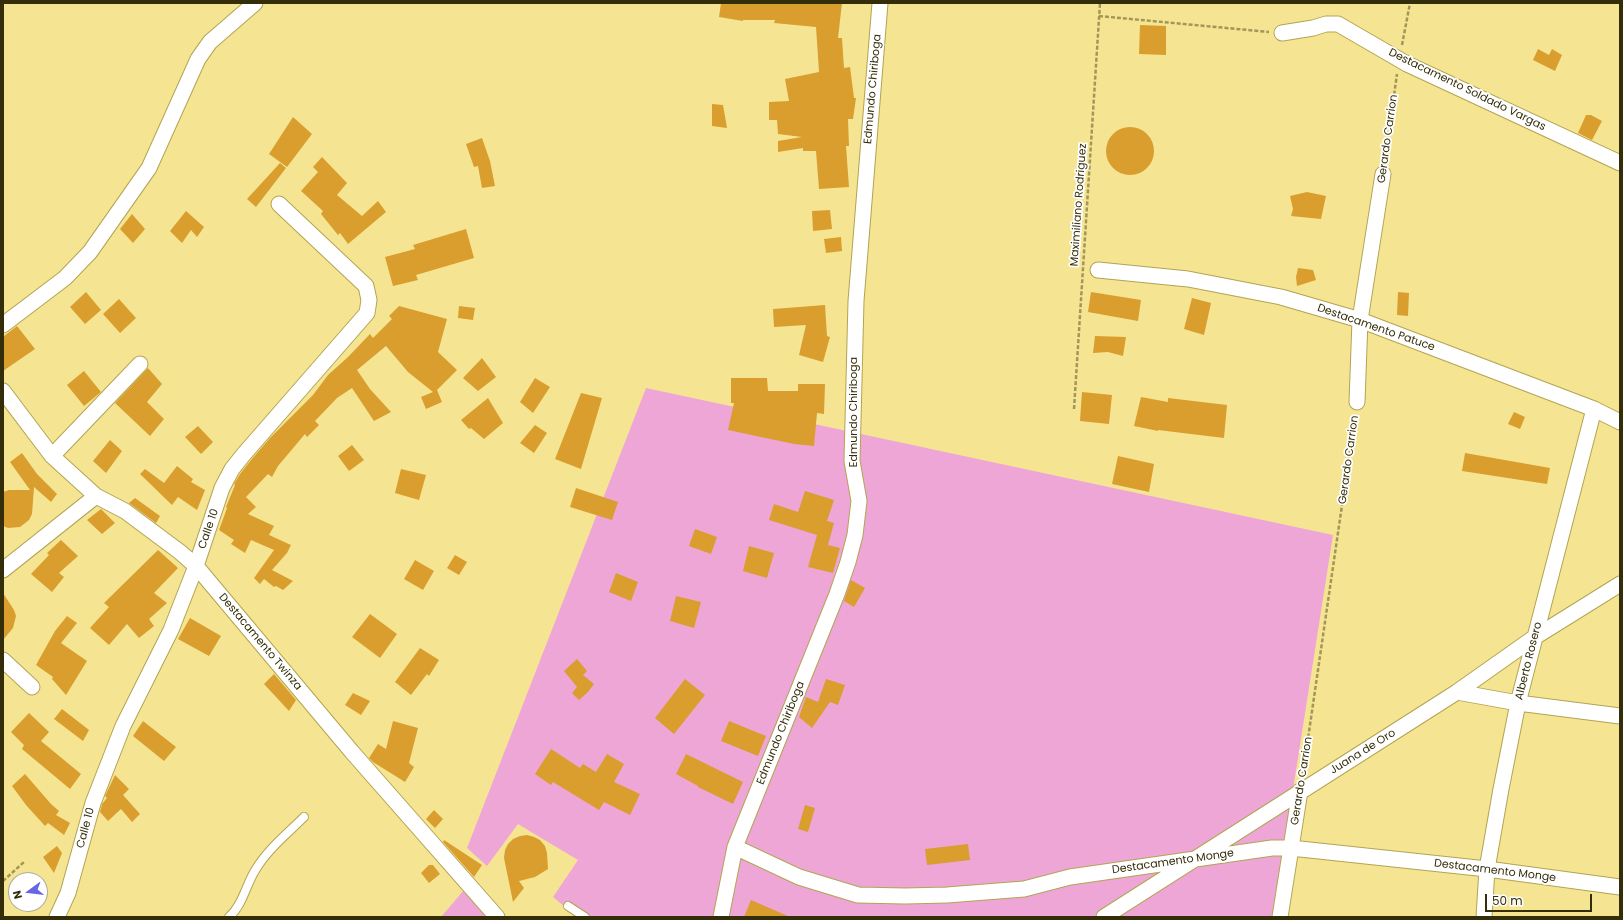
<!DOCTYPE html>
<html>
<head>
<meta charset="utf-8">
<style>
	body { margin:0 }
	#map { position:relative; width:1623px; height:920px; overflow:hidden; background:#f5e593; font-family:Poppins,sans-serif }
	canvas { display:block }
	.frame { position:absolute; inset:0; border:4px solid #332d09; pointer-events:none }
	.north { position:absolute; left:8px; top:872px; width:40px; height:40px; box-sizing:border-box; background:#fff; border:1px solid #adab9d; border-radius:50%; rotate:255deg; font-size:11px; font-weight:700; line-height:16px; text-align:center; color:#332d09 }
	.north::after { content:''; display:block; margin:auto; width:14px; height:18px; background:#6768e1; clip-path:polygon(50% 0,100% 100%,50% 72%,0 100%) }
	.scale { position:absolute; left:1485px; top:894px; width:107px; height:18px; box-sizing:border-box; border:2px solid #332d09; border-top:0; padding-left:5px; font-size:12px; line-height:14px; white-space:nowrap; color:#332d09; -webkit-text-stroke:3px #fff; paint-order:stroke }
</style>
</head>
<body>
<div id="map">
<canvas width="1623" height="920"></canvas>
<div class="frame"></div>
<div class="north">N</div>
<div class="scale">50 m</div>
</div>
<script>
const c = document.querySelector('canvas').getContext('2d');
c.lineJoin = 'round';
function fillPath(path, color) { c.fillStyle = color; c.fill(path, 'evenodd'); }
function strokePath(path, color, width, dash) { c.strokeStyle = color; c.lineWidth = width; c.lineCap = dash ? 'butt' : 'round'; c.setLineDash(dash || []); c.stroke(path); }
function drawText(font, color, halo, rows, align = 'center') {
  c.font = font + ' Poppins,sans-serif'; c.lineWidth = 3.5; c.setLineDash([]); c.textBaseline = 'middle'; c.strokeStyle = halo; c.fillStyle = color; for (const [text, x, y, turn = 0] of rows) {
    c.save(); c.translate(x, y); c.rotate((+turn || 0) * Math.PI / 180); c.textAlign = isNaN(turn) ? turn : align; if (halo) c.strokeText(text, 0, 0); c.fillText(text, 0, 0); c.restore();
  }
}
fillPath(new Path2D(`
	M646 388 1333 535 1273 917H577L553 897 578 860 518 824 487 866 467 848Z
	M464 890 489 917H441Z`), '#eea6d7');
fillPath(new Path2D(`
	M721 3H842L838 38H842L844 68 850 67 854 98H856L853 119H848L849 146H846L849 187 819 189 816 151H803V148L778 152V141L802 137 778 134 777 120H769V102L789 101 785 79 819 72 816 27 774 23 775 20H743V21L719 17Z
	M1140 25 1166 26V55L1139 54Z
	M1538 49 1549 55 1552 49 1562 55 1555 71 1533 60Z
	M712 104 723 105 727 128 712 126Z
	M1586 115H1591L1602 121 1592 140 1578 133Z
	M293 117 312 134 287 167 269 154Z
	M1106 151a24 24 0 1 1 48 0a24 24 0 1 1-48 0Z
	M482 138 490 161 495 186 482 188 478 166 474 167 466 144Z
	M322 157 347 183 337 195 362 216 378 201 386 212 348 244 340 233 338 235 321 214 323 211 301 191 318 172 313 167Z
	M280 163 286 168 256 207 247 199Z
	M1307 192 1326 196 1321 219 1291 216 1293 209 1290 196Z
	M830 210 832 229 813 231 812 211Z
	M186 211 204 227 197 237 191 230 182 243 170 231Z
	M132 214 145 229 133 243 120 229Z
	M466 229 474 258 416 275 418 280 393 286 385 257 415 249 413 245Z
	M841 237 842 251 826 253 824 239Z
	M1298 268 1313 270 1316 280 1297 286 1296 277Z
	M86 292 101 310 85 324 70 307Z
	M1091 292 1141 300 1138 321 1088 312Z
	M1398 292 1409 293 1408 316 1397 315Z
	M1192 298 1211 303 1204 335 1184 329Z
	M119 299 136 318 120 333 103 314Z
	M825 305 827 336 830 337 823 362 799 355 806 325 774 327 773 309Z
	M399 306 447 319 438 352 457 370 437 390 442 402 426 409 421 397 433 392 408 372 386 346 357 370 370 389 391 412 374 421 352 388 337 398 315 421 319 425 307 437 305 434 278 466 272 477 268 474 246 497 256 507 248 514 274 526 269 535 291 545 287 553 272 570 293 581 283 590 276 586 274 587 264 579 260 584 254 578 274 550 251 540 245 553 231 544 234 540 219 530 227 508 226 507 235 485 234 484 240 474 251 460 270 438 313 395 328 375 348 357 370 334 373 338 392 319 389 316Z
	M459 306 475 308 473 320 458 318Z
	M17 326 35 349 3 371V337Z
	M1095 336 1126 337 1123 356 1108 352 1093 353Z
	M482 358 496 377 478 391 463 378Z
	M148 368 162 384 147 402 164 419 150 436 115 403Z
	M84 371 101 392 84 406 67 385Z
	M535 378 550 387 533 413 520 402Z
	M731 378H767L768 391H798V384H825L824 414 817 413 814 446 794 444 728 430 734 403H731Z
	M1082 392 1112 395 1109 424 1080 421Z
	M581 393 602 398 581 469 555 459Z
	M1141 397 1168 402V398L1227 405 1224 438 1158 430V431L1134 426Z
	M488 398 503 423 484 439 471 428 469 429 461 420Z
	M1514 412 1525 417 1520 429 1508 424Z
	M535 425 547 433 534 453 520 443Z
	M198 426 213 442 201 454 185 437Z
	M110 440 122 451 106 473 93 461Z
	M352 445 364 460 349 471 338 456Z
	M22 453 37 474 57 494 51 502 34 487 32 514 29 520 20 527 8 528 3 526V492L9 490H30L10 462Z
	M1465 453 1550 468 1547 484 1462 471Z
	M1118 456 1154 464 1149 492 1112 484Z
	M177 466 193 479 191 482 205 490 197 510 178 497 172 505 140 474 145 469 164 483Z
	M401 469 426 475 419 500 395 493Z
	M576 488 618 502 612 520 570 507Z
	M805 491 834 500 827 521 834 523 828 545 840 548 833 573 808 567 817 535 769 520 774 504 798 512Z
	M135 498 160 516 156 523 129 503Z
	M101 509 115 523 102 534 87 520Z
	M695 529 717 537 711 554 689 546Z
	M61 540 78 556 59 573 64 577 52 592 31 574 49 555 47 553Z
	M749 546 774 553 767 578 743 571Z
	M158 550 178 568 154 593 167 603 149 619 154 626 139 638 127 624 109 645 90 628 109 607 104 603Z
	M455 555 467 562 459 575 447 568Z
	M415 560 434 571 423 590 404 579Z
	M616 573 638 582 631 601 609 592Z
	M851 580 865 588 854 607 844 601Z
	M3 593 14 610 16 616 13 628 3 640Z
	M676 596 701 602 694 628 670 621Z
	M370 614 397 634 380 658 352 637Z
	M67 616 77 623 61 643 87 661 66 695 52 679 53 677 36 665 55 631Z
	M190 618 221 636 209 656 178 639Z
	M420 648 439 660 429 676 427 674 411 695 395 682Z
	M577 659 587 671 583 675 594 684 588 692 579 700 572 693 577 687 564 671Z
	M274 674 296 700 289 711 264 684Z
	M685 679 705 695 674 734 655 718Z
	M826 679 845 685 838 705 830 702 812 728 799 717 806 697 818 702Z
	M353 693 370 701 361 715 345 705Z
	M62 709 89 730 83 741 54 719Z
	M29 713 49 732 41 741 81 774 70 789 22 749 24 745 11 732Z
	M143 721 176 747 164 761 133 736Z
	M393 721 418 728 409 763 414 767 405 782 373 762 369 758 378 744 386 749Z
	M729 721 766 736 758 756 721 741Z
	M551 749 580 768 583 764 596 772 607 754 624 764 614 782 640 794 630 815 604 802 599 810 553 782 551 785 535 774Z
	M686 754 743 782 733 804 698 787V786L676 774Z
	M25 774 51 804 59 811 56 815 70 823 64 835 48 823 45 826 26 805 12 786Z
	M115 775 129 789 123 795 140 814 132 822 121 809 108 821 100 812 102 804 107 798 105 796Z
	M805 805 815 808 808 832 798 829Z
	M434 810 443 819 435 828 426 819Z
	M527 835 534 837 540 840 545 846 547 853 548 869 535 877 519 881 524 888 513 902 504 858 505 850 508 844 513 839 520 836Z
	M444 840 482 865 474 877 443 842Z
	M968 844 970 860 927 865 925 849Z
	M57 846 62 853 54 873 43 857Z
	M429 865H433L440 874 429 883 421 873Z
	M751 900 790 917H744Z`), '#d99e2d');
const lane = new Path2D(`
	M568 906 585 917
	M229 917C243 905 246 884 256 869 268 849 288 833 304 817`);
const street = new Path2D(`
	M1282 33 1313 28 1326 24H1338L1407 64 1620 163
	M1098 270 1188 279 1281 297 1360 320 1594 409 1620 422
	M3 325 65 278 90 252 149 168 198 59 210 42 255 3
	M3 391 52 456 96 496 125 511 180 552 196 566 352 752 497 917
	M1357 402 1360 320 1383 174
	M52 456 140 364
	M3 570 96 496
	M3 660 32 687
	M1457 692 1518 703 1620 716
	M735 847 799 877 858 895 905 896 947 895 1024 889 1070 877 1272 848H1291L1487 869 1620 887
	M57 917 68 893 93 803 123 726 171 630 196 566 222 488 232 469 244 454 367 313 369 300 366 286 279 204
	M721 917 735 847 837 594 848 562 855 535 859 501 852 461 856 301 880 3
	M1104 917 1457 692 1535 637 1620 584
	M1280 917 1300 791
	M1484 917 1487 869 1501 789 1518 703 1594 409`);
strokePath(lane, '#b3a452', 10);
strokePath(street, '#b3a452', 17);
strokePath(new Path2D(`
	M1099 16 1269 32
	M1402 45 1410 3
	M1385 160 1397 74
	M1074 409 1100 3
	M1303 773 1355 416
	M3 881 24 862`), '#a29658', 2.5, [4, 2]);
strokePath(lane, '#fff', 8);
strokePath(street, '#fff', 15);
drawText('11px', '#332d09', '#fff', [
	["Edmundo Chiriboga",873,89,-85],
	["Destacamento Soldado Vargas",1467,90,26],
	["Gerardo Carrion",1388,139,-82],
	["Maximiliano Rodriguez",1079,205,-86],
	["Destacamento Patuce",1376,328,19],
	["Edmundo Chiriboga",854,412,-90],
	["Gerardo Carrion",1349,460,-82],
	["Calle 10",209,529,-71],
	["Destacamento Twinza",260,642,50],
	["Alberto Rosero",1529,661,-76],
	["Edmundo Chiriboga",781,733,-68],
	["Juana de Oro",1363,752,-32],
	["Gerardo Carrion",1302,781,-81],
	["Calle 10",86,828,-75],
	["Destacamento Monge",1173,862,-8],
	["Destacamento Monge",1495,871,7]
]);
</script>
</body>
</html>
